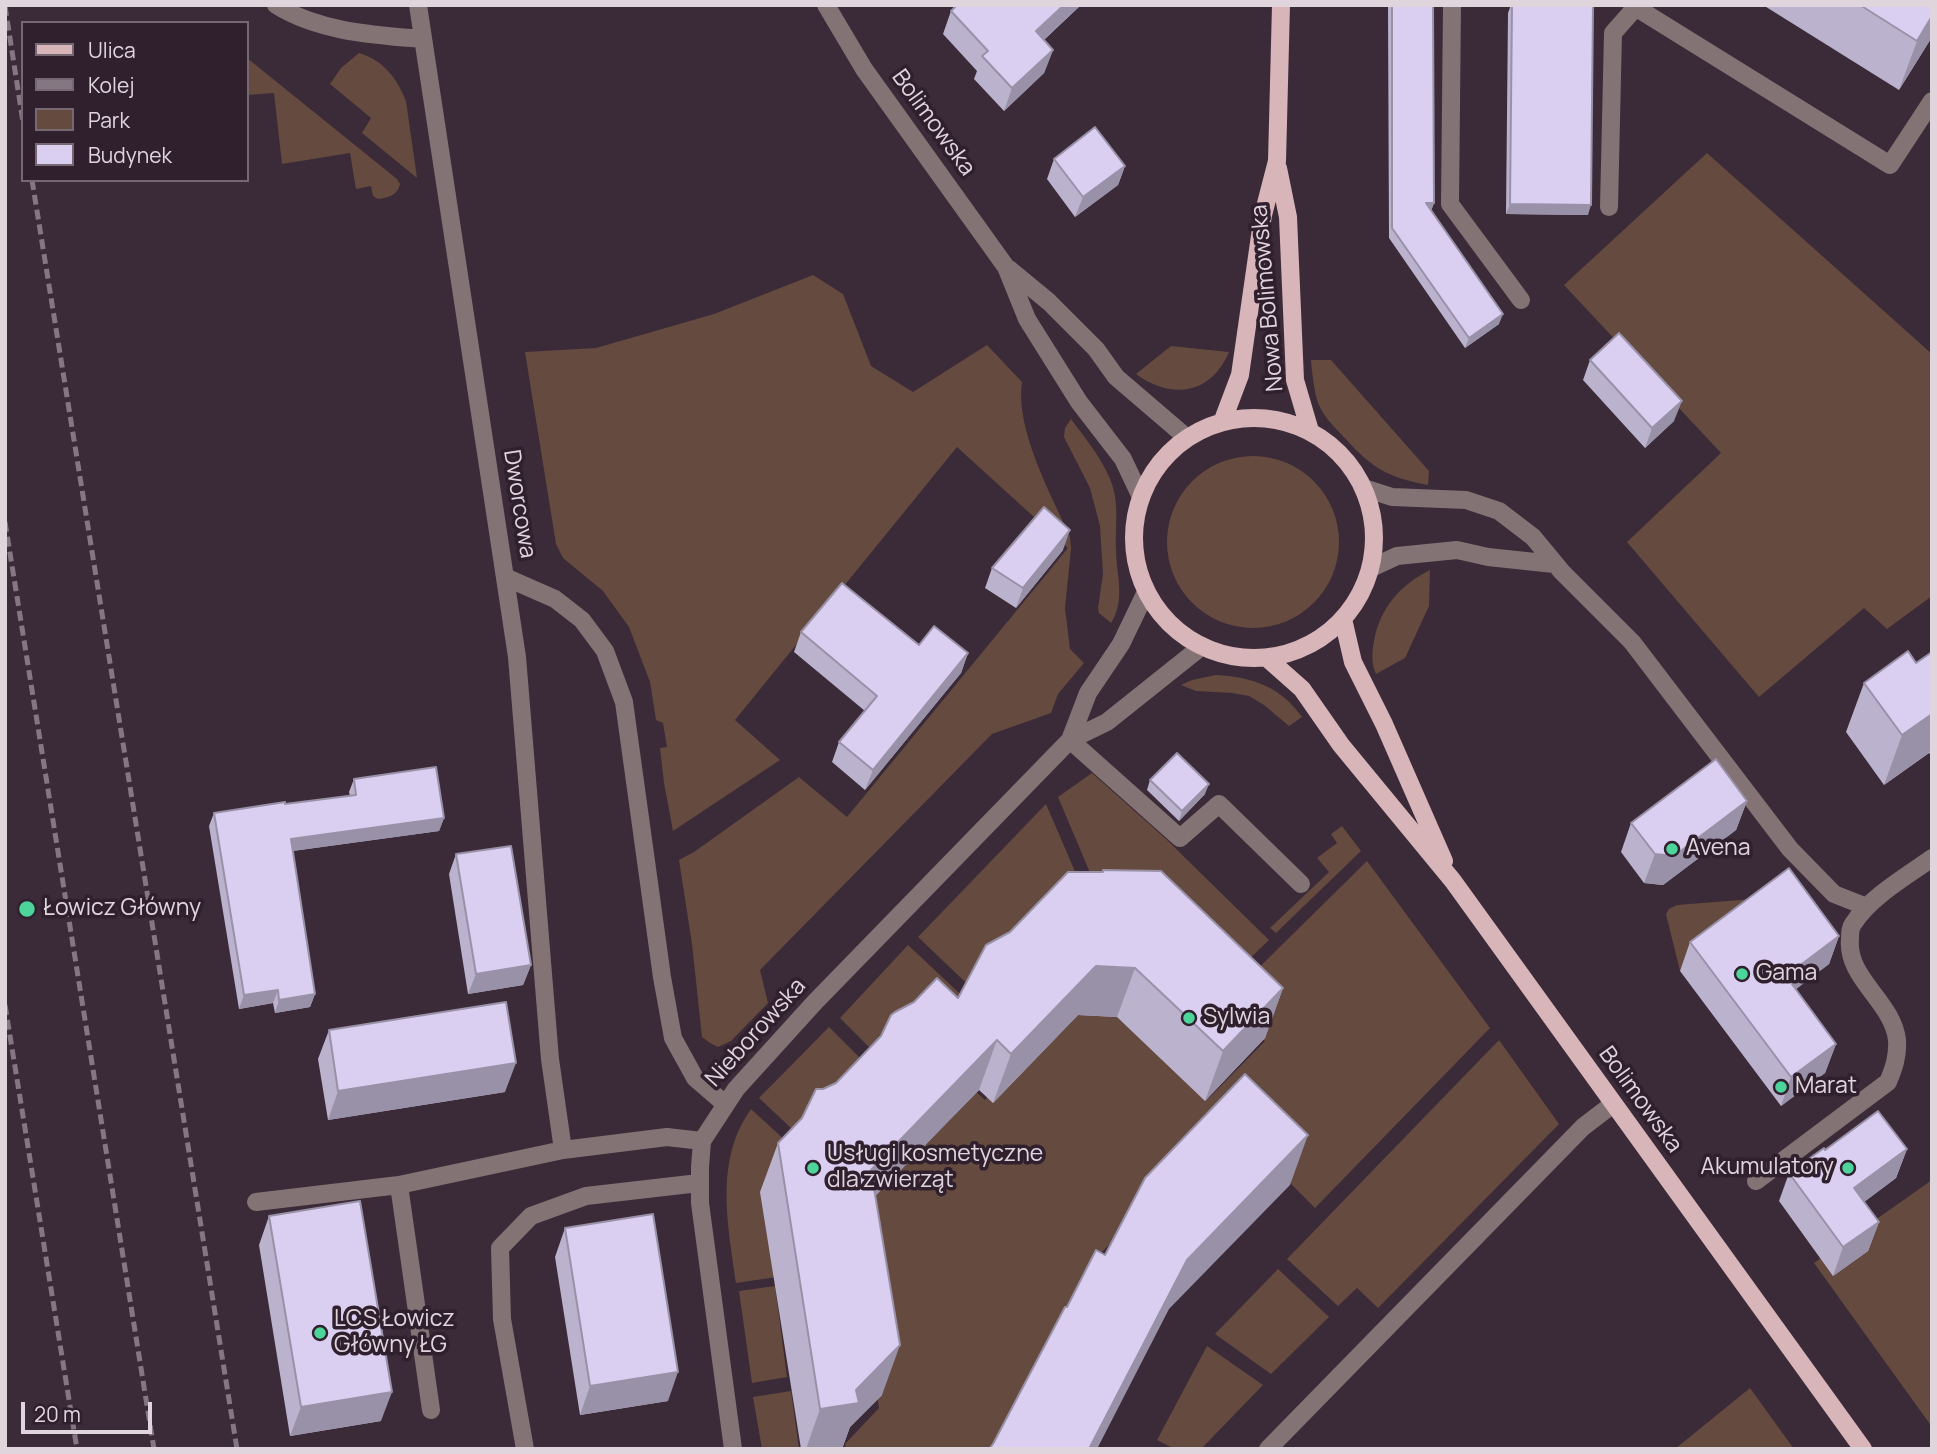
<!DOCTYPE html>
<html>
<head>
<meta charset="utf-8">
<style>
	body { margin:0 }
	#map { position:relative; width:1937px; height:1454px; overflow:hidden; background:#3b2a37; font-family:Manrope,sans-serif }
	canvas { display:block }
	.frame { position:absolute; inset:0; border:7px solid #e0d5dd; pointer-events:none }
	.legend { position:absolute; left:21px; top:21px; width:228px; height:161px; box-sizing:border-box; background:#30202d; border:2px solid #766873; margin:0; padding:9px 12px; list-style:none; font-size:21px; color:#e0d5dd }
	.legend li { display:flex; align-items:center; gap:14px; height:35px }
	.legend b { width:35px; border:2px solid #766873 }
	.scale { position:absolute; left:21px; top:1402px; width:131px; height:32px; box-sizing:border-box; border:4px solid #e0d5dd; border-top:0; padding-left:9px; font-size:21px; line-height:24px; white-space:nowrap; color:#e0d5dd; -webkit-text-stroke:5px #30202d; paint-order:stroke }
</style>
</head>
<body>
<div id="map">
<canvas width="1937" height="1454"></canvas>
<div class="frame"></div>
<ul class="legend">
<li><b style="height:9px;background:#d7b5b9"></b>Ulica</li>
<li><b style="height:9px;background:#857782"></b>Kolej</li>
<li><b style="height:19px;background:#654a3f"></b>Park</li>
<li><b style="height:19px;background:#dacff0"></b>Budynek</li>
</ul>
<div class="scale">20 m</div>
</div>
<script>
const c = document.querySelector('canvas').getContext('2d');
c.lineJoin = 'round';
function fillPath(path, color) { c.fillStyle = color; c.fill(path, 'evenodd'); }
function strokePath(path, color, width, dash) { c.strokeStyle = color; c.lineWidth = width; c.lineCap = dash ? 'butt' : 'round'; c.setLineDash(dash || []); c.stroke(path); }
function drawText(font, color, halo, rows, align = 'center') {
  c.font = font + ' Manrope,sans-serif'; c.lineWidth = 7; c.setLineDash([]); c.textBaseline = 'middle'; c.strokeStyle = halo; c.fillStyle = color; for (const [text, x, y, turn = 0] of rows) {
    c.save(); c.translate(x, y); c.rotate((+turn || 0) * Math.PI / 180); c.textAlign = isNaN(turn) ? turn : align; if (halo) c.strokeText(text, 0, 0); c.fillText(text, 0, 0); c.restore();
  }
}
fillPath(new Path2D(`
	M359 53C383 60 397 78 406 101L417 178 362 133 371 118 330 84 341 68Z
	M247 58 397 179 400 184C398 195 388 198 378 199L373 196 371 186 356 189 350 153 282 164 274 93 247 95Z
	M1707 153 1932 354V596L1887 629 1864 608 1759 697 1627 542 1721 453 1564 285Z
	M813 275 843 294 871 366 913 392 987 345 1022 382C1015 430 1051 494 1070 537L1071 549 1065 608 1070 649 1084 663 1058 694 1051 713 992 734 760 970 768 1003 731 1041 718 1047 710 1043 702 1037 692 944 679 860 694 852 799 777 847 817 1068 548 957 447 735 720 780 760 673 831 664 783 660 748 667 747 663 723 656 720 650 682 629 627 603 591 563 558 556 544 525 352 596 348 714 314Z
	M1171 346 1229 352C1211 395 1171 400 1136 374Z
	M1311 360H1331L1429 471 1428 485C1384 477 1370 466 1341 434 1332 425 1323 415 1318 403 1314 390 1312 374 1311 360Z
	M1071 419C1085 438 1101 457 1110 479 1120 502 1115 525 1116 549 1116 574 1126 600 1111 623L1099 613 1098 608 1103 574 1100 526 1090 488 1064 437 1065 428Z
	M1167 542a86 86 0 1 1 172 0a86 86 0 1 1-172 0Z
	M1430 570 1429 606 1405 658 1376 674C1371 663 1372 652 1374 641 1380 608 1400 585 1430 570Z
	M1216 675C1252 677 1280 686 1302 717L1289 726 1264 705 1249 696 1232 693 1196 691 1181 685 1192 680Z
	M1092 773 1166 839 1269 940 1215 992 1102 901 1058 797Z
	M1046 804 1086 897 980 996 918 937Z
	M1342 826 1361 851 1276 933 1270 928 1329 872 1317 858 1337 843 1331 834Z
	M1367 861 1490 1028 1315 1208 1229 1121 1100 1254 1002 1449H846L845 1444 879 1408 848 1215 973 1089 985 1100 1084 997 1116 1002 1209 1098 1265 1041 1225 1001Z
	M1778 897 1680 971 1666 914 1669 909 1677 905Z
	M908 945 972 1005 887 1065 840 1018Z
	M829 1027 877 1075 809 1145 759 1098Z
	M1499 1040 1559 1124 1378 1308 1357 1288 1338 1306 1287 1259Z
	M751 1109 800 1154 777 1277 736 1283C728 1224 714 1161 751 1109Z
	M1932 1180V1427L1814 1263Z
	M1278 1269 1329 1317 1271 1374 1215 1334Z
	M775 1286 787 1377 752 1383 739 1291Z
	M1207 1346 1263 1385 1201 1449H1175L1157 1440Z
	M1750 1388 1794 1449H1675Z
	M791 1391 799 1449H762L753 1397Z`), '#654a3f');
strokePath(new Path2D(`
	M276 5C319 32 374 35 423 39
	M826 5 864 69 1006 267 1027 319 1079 402 1123 459 1140 495
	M1452 5 1450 204 1521 300
	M1632 5 1890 165 1932 101
	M1609 207 1613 33 1636 7
	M1009 269 1049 302 1096 349 1116 377 1186 437
	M1364 488 1392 497 1466 500 1499 511 1533 537 1562 572 1632 642 1790 849 1834 894 1867 907
	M1371 568 1397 556 1457 550 1488 557 1554 564
	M505 577 555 599 582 620 605 651 624 702 662 977 673 1038 695 1078 725 1104
	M1070 740 1180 838 1219 804 1301 884
	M1070 740 1088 693 1121 644 1146 592
	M563 1150 667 1137 702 1141
	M1756 1181 1888 1082C1894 1068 1898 1056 1897 1040 1893 1002 1846 978 1850 939 1850 933 1850 928 1853 924 1870 897 1907 876 1932 858
	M399 1185 431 1410
	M256 1202 399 1185 563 1150 550 1059 517 657 418 5
	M525 1449 502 1319 500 1248 531 1216 586 1196 699 1183
	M733 1449 700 1203V1167L702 1141 736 1089 815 1002 1070 740 1107 722 1201 647
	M1268 1449 1583 1127 1613 1104`), '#837375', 18);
strokePath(new Path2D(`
	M1278 168 1288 217 1295 380 1310 431
	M1134 538a120 120 0 1 1 240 0a120 120 0 1 1-240 0Z
	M1223 420 1240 375 1263 215 1277 161 1281 5
	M1343 619 1353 662 1384 724 1444 861
	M1267 658 1302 689 1341 745 1453 881 1863 1449`), '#d7b5b9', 18);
strokePath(new Path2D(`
	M5 6 23 122
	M32 180 237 1449
	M5 522 154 1449
	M5 1005 77 1449`), '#857782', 5, [10, 5]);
fillPath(new Path2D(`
	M1081 5 1044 40 1053 50 1044 73 1004 111 974 79 977 71 943 34 951 11Z
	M1388 5H1433L1434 203 1431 211 1499 324 1465 348 1389 238Z
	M1511 5H1593L1588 215 1506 214 1508 13Z
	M1763 5H1932V37L1899 90Z
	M1054 159 1125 166 1118 185 1075 217 1047 179Z
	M1590 360 1674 421 1645 448 1583 380Z
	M1063 550 1016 608 985 588 992 568Z
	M801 632 919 645 968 653 961 673 865 790 832 762 839 742 865 711 794 652Z
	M1932 652V756L1929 753 1884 785 1846 732 1864 683 1916 663Z
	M354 779 444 818 439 831 292 851 315 994 310 1007 275 1013 273 1003 239 1009 209 826 214 813 350 796 349 792Z
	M1150 780 1205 794 1179 821 1147 790Z
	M1747 801 1736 830 1663 885 1644 883 1621 852 1631 823Z
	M456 854 531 965 523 985 468 994 449 874Z
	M1103 870 1283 988 1265 1038 1205 1101 1117 1017 1078 1015 993 1103 979 1090 875 1196 882 1395 850 1427 842 1449H801L760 1192 778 1143 802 1118 823 1089 836 1083 914 1002 958 998 1010 932 1102 872Z
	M1839 936 1829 964 1796 989 1836 1044 1825 1073 1781 1106 1680 971 1690 942Z
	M329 1030 505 1092 328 1120 318 1059Z
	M1907 1149 1896 1178 1864 1202 1879 1222 1868 1251 1833 1276 1779 1201 1789 1173 1825 1150Z
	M269 1216 381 1421 290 1436 259 1245Z
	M565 1228 668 1401 580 1415 555 1257Z`), '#bbb2ce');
fillPath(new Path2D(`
	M1064 5H1081L1027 55 1036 31Z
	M1932 16V37L1899 90 1917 41Z
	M1053 50 1044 73 1004 111 1012 88Z
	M1125 166 1118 185 1075 217 1083 197Z
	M1426 203H1434L1430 213Z
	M1510 204 1591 205 1588 215 1506 214Z
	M1503 314 1499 324 1465 348 1469 338Z
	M1682 401 1674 421 1645 448 1652 428Z
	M1070 530 1063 550 1016 608 1023 588Z
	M968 653 961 673 865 790 873 770Z
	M1932 714V746L1929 753 1884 785 1902 735Z
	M1209 784 1205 794 1179 821 1182 811Z
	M1747 801 1736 830 1663 885 1644 883 1655 854Z
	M444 818 439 831 286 852 291 839Z
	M1839 936 1829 964 1775 1005 1786 976Z
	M531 965 523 985 468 994 476 974Z
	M1096 966 1135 968 1117 1017 1078 1015 993 1103 1011 1054Z
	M1283 988 1265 1038 1205 1101 1223 1051Z
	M278 990 273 1003 239 1009 244 995Z
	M315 994 310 1007 275 1013 279 1000Z
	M997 1040 979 1090 853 1219 871 1170Z
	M1836 1044 1825 1073 1781 1106 1791 1077Z
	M516 1063 505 1092 328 1120 338 1091Z
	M1308 1135 1290 1185 1169 1309 1097 1449H1089L1187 1260Z
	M1907 1149 1896 1178 1844 1217 1854 1188Z
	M1879 1222 1868 1251 1833 1276 1843 1247Z
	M900 1345 882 1395 850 1427 842 1449H806L820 1409 856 1390Z
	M678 1372 668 1401 580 1415 590 1386Z
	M392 1392 381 1421 290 1436 301 1407Z`), '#9991a8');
const building = new Path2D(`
	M957 5H1064L1036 31 1053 50 1012 88 982 56 988 51 951 11Z
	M1392 5H1433L1434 203H1426L1503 314 1469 338 1392 228Z
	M1512 5H1593L1591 205 1510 204Z
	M1860 5H1932V16L1917 41Z
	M1095 127 1125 166 1083 197 1054 159Z
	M1619 333 1682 401 1652 428 1590 360Z
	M1044 507 1070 530 1023 588 992 568Z
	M842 583 919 645 934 626 968 653 873 770 839 742 877 696 801 632Z
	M1908 651 1916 663 1932 652V714L1902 735 1864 683Z
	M1177 753 1209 784 1182 811 1150 780Z
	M1716 759 1747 801 1674 856 1655 854 1631 823Z
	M436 767 444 818 291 839 315 994 279 1000 278 990 244 995 214 813 285 802V804L356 795 354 779Z
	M511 846 531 965 476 974 456 854Z
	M1789 868 1839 936 1786 976 1836 1044 1791 1077 1690 942Z
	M1103 870 1161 871 1283 988 1223 1051 1135 968 1096 966 1011 1054 997 1040 871 1170 900 1345 856 1390 859 1403 820 1409 778 1143 802 1118 816 1089H823L836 1083 881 1036 891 1015 895 1012 914 1002 937 978 958 998 986 945 1010 932 1068 872H1103Z
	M506 1002 516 1063 338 1091 329 1030Z
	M1245 1074 1308 1135 1187 1260 1089 1449H989L993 1444 1065 1307H1067L1096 1250 1105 1255 1145 1178Z
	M1878 1111 1907 1149 1854 1188 1879 1222 1843 1247 1789 1173 1824 1148 1825 1150Z
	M360 1201 392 1392 301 1407 269 1216Z
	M653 1214 678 1372 590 1386 565 1228Z`);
fillPath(building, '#dacff0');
strokePath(building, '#9991a8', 2);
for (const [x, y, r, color] of [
	[1672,849,7,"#4cd49b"],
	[27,909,9,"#4cd49b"],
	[1742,974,7,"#4cd49b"],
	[1189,1018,7,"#4cd49b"],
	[1781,1087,7,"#4cd49b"],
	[813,1168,7,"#4cd49b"],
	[1848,1168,7,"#4cd49b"],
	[320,1333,7,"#4cd49b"]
]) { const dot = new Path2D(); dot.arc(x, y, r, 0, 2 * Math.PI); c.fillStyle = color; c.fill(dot); strokePath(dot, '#30202d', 2.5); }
drawText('23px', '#e0d5dd', '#30202d', [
	["Bolimowska",933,123,54],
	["Nowa Bolimowska",1268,298,-95],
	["Dworcowa",519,504,81],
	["Nieborowska",756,1033,-48],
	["Bolimowska",1640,1100,54]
]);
drawText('23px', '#e0d5dd', '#30202d', [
	["Avena",1686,849],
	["Łowicz Główny",43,909],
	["Gama",1756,974],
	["Sylwia",1203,1018],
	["Marat",1795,1087],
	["Usługi kosmetyczne",827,1155],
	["dla zwierząt",827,1181],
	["Akumulatory",1834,1168,"right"],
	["LCS Łowicz",334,1320],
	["Główny ŁG",334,1346]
], 'left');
</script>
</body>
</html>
